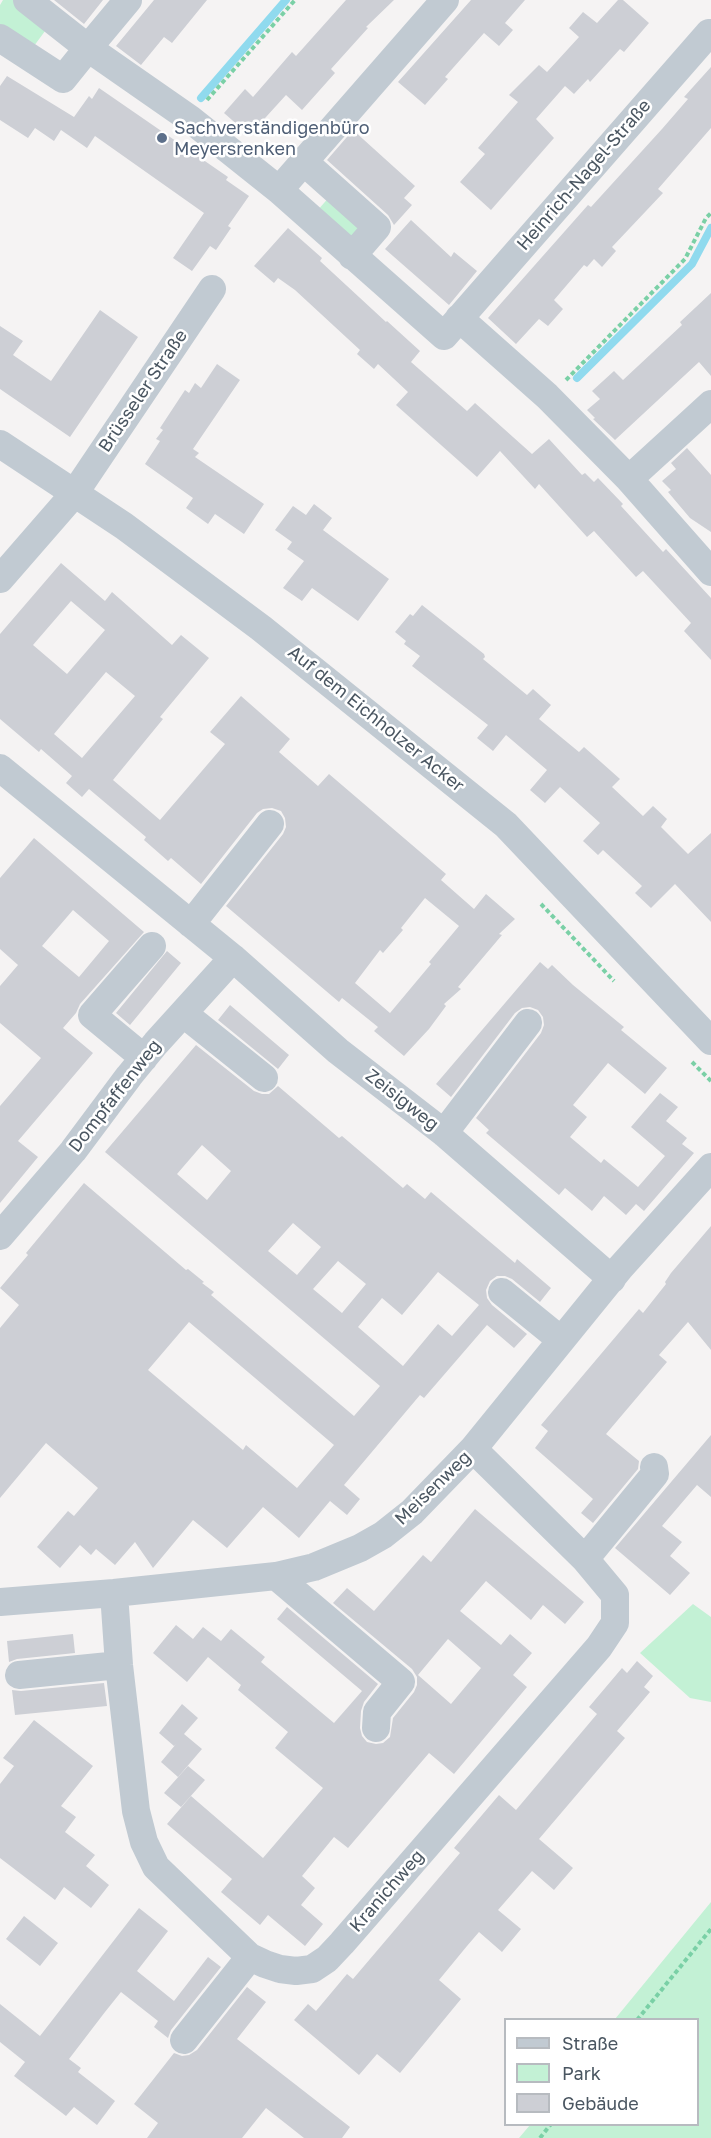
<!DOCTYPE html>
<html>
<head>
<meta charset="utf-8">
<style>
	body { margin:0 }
	#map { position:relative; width:711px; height:2138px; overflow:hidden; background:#f5f3f3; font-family:"Golos Text",sans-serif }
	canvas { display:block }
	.legend { position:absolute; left:504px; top:2018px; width:195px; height:108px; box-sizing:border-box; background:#fff; border:2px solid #b7bbc0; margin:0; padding:8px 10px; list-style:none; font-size:18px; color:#4a5661 }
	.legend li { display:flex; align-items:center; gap:12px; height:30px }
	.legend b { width:30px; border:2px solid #b7bbc0 }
</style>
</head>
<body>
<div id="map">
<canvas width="711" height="2138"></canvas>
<ul class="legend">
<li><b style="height:8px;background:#c1cad2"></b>Straße</li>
<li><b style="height:16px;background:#c3f1d5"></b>Park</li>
<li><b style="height:16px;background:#cdcfd5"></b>Gebäude</li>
</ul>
</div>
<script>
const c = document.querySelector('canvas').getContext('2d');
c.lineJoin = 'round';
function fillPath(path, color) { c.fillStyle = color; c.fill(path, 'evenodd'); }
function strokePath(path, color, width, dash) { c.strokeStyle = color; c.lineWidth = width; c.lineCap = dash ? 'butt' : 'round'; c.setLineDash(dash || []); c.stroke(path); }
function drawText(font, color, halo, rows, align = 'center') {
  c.font = font + ' "Golos Text",sans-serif'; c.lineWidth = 5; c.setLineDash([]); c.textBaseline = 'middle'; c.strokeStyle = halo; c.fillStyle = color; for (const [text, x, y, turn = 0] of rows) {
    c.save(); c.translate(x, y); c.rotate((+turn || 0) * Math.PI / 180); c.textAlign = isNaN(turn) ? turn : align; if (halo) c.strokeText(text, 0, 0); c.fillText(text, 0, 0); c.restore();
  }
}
fillPath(new Path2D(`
	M3 0H16L48 27 34 46 0 24V5Z
	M331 195 369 227 354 244 317 211Z
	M693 1604 711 1617V1702L690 1698 640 1653Z
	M711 1902V2138H519L530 2125 698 2124V2020L615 2019Z`), '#c3f1d5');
strokePath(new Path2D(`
	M201 98 286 0
	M577 378 692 264 711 228`), '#90daee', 8);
fillPath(new Path2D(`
	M54 0H103L84 24Z
	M154 0H207L172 43 164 37 141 65 116 46Z
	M346 0H394L366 27 368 28 331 69 335 73 302 110 286 95 256 128 255 127 248 134 224 113 245 89 253 97 292 52 296 56Z
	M471 0H525L505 23 513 30 499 46 484 33 445 77 448 79 425 105 398 82Z
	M618 0H623L649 23 624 52 620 49 590 82 588 79 574 94 565 86 536 119 554 138 491 210 460 182 485 154 478 148 518 102 509 95 539 65 547 72 579 37 569 28 583 12 597 23Z
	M711 67V128L658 189 663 193 612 247 616 251 602 267 594 259 587 267 584 265 554 300 563 309 548 326 539 319 516 344 488 318 588 205 591 207 662 129 688 99 684 97Z
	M7 76 74 117 89 96 92 99 99 88 228 177 226 180 249 196 228 226 231 228 216 250 210 246 192 271 173 258 204 213 95 136 87 148 61 130 54 141 35 128 28 138 0 120V86Z
	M353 130 415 186 404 198 412 205 394 225 388 215 327 160Z
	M411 220 451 257 454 252 477 271 449 305 385 249Z
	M288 228 322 258 320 261 386 322 387 321 420 351 411 362 467 411 475 403 532 454 549 439 582 475 585 473 594 482 598 478 623 504 621 506 663 552 666 549 711 598V660L684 631 691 623 643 571 636 577 594 531 587 537 539 484 535 489 500 451 477 477 396 405 408 392 378 364 374 369 357 354 360 350 295 290 278 278 274 283 254 266Z
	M711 293V376L699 362 615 440 593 419 595 418 587 410 600 399 592 391 614 371 623 380 682 325 680 322Z
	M100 310 138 337 70 437 0 389V326L23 341 13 355 51 381Z
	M217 364 240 380 193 449 199 453 195 457 264 504 244 534 215 514 208 524 186 508 193 498 145 464 160 441 156 439 163 430 160 428 185 390 189 393 195 383 201 388Z
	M687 448 711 475V532L690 518 668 492 671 490 662 481 676 469 671 463Z
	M314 504 332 518 323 530 389 579 358 621 312 588 302 601 283 588 304 561 287 549 292 542 275 530 293 506 306 515Z
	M61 563 105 601 112 592 172 645 181 635 209 658 160 717 163 719 113 780 160 820 225 744 210 732 241 696 290 739 279 752 318 786 329 774 446 874 441 880 474 909 486 894 515 919 499 934 502 935 458 987 461 989 444 1004 446 1006 429 1029 404 1056 374 1031 378 1027 342 998 339 1002 226 906 283 834 286 827 285 818 281 811 272 808 263 809 257 813 201 884 171 858 168 861 144 840 146 837 89 789 82 797 66 783 72 776 41 749 39 752 0 719V634ZM71 601 105 630 67 674 33 645ZM106 672 135 696 82 758 54 734ZM425 898 459 926 429 962 431 964 390 1013 355 983 380 950 383 953 403 930 401 928Z
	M422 605 484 654 485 657 483 659 527 695 533 689 551 705 539 719 579 752 584 747 620 779 612 787 643 816 653 806 667 819 661 827 688 854 711 833V922L675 884 651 908 635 893 642 886 603 850 598 855 583 841 600 823 560 787 545 803 530 790 547 770 506 735 493 751 477 738 488 725 412 666 420 656 404 644 406 641 395 632 410 614 413 616Z
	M34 838 144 932 80 1004 76 1013 63 1028 93 1053 18 1141 38 1157 0 1203V1106L41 1058 0 1023V986L18 965 0 949V878ZM73 910 109 941 79 977 42 946Z
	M167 951 181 963 130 1025 116 1013Z
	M540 962 548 969 552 965 573 985 624 1027 621 1030 667 1068 645 1094 608 1063 573 1105 587 1117 570 1137 601 1163 604 1159 638 1187 665 1156 631 1127 660 1093 678 1107 666 1121 687 1138 682 1144 694 1153 644 1211 636 1204 626 1215 604 1196 592 1211 565 1188 559 1195 486 1133 489 1130 476 1118 541 1033 544 1025 543 1017 538 1010 530 1007 522 1008 515 1013 451 1097 436 1084Z
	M230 1005 289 1055 278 1069 218 1020Z
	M196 1045 254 1091 262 1094H269L278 1086 339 1138 342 1136 403 1188 407 1184 425 1199 431 1192 515 1263 517 1259 551 1288 540 1302 512 1279 505 1276H497L490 1281 486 1290 487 1298 492 1305 527 1334 514 1348 487 1325 424 1398 420 1395 344 1485 360 1499 347 1515 330 1501 299 1538 263 1507 227 1548 193 1520 153 1568 135 1542 115 1565 96 1549 91 1555 80 1545 60 1568 37 1547 68 1511 74 1516 98 1488 46 1443 0 1498V1328L19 1305 0 1288 28 1255 26 1253 84 1183 186 1270 188 1269 204 1282 202 1283 214 1292 211 1295 354 1416 380 1386 105 1152ZM202 1145 231 1171 207 1200 177 1174ZM293 1223 321 1247 297 1275 268 1251ZM338 1261 366 1284 342 1313 313 1289ZM438 1272 479 1305 452 1336 438 1324 403 1366 358 1327 382 1298 402 1315ZM189 1322 334 1445 297 1488 246 1445 243 1450 148 1370Z
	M711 1226V1350L688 1322 659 1355 667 1362 606 1434 639 1461 638 1469 593 1523 581 1513 593 1499 535 1448 548 1431 541 1425 639 1309 643 1313 666 1284 665 1282 671 1273Z
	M711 1435V1497L697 1485 662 1526 682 1542 670 1556 690 1573 670 1595 615 1548Z
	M475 1509 584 1602 565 1624 543 1605 531 1620 486 1581 460 1611 501 1645 510 1634 532 1653 513 1675 527 1687 454 1774 429 1753 348 1848 334 1837 302 1876 315 1888 301 1905 323 1924 305 1946 268 1915 260 1925 221 1892 232 1879 167 1824 191 1796 263 1858 323 1788 275 1748 288 1732 238 1690 241 1685 208 1657 187 1682 153 1653 176 1625 193 1639 203 1627 221 1641 231 1629 265 1657 261 1662 334 1723 362 1691 277 1619 287 1607 378 1684 364 1702 361 1711 360 1728 362 1736 367 1742 376 1744 383 1743 390 1737 393 1718 414 1692 417 1685V1677L412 1669 333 1603 347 1588 374 1611 423 1555 431 1562ZM448 1639 481 1668 451 1704 418 1675Z
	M73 1634 75 1653 17 1659 9 1662 7 1641Z
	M637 1661 653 1676 644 1687 650 1692 617 1731 625 1738 539 1839 573 1868 554 1890 532 1871 498 1910 521 1929 502 1952 479 1932 467 1946 439 1980 461 1999 400 2073 377 2054 359 2075 294 2020 308 2004 316 2011 347 1974 353 1979 460 1853 454 1848 499 1795 516 1810 597 1714 589 1707 622 1668 627 1673Z
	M104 1683 107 1706 15 1715 12 1690 21 1691Z
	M182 1704 198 1718 184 1734 202 1749 178 1777 161 1762 176 1744 174 1746 159 1733Z
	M34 1720 93 1766 61 1806 76 1817 65 1832 95 1855 86 1866 109 1885 91 1908 64 1887 55 1900 0 1858V1784L14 1766 3 1758Z
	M188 1766 205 1780 181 1807 164 1793Z
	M139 1908 168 1931 137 1971 174 2001 208 1957 221 1967 171 2030 168 2038 154 2027 158 2021 121 1992 105 2012 69 2059 81 2068 78 2072 115 2101 97 2125 74 2107 66 2116 14 2076 25 2062 0 2042V2004L40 2036Z
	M24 1916 58 1943 40 1966 6 1939Z
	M247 1987 266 2002 237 2039 350 2127 342 2138H304L266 2108 242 2138H147L158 2123 134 2104 174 2053 182 2056 189 2055 197 2050Z`), '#cdcfd5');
strokePath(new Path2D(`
	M207 100 295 0
	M566 380 685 259 706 218 711 213
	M541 904 614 981
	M692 1062 711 1081
	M637 2020 711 1929
	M540 2138 551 2124`), '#7ad0a6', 4, [4.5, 3]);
strokePath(new Path2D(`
	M128 0 88 48 190 119 279 190 444 336 709 33
	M0 38 63 79 88 48 27 0
	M304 162 377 227 352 256
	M279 190 445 0
	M459 318 547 396 629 479
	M711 404 629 479 711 572
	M0 444 124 526 261 628 506 825 711 1041
	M0 579 74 494 212 289
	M0 768 233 958 338 1051 444 1133 612 1279
	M191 924 270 824
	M184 1014 264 1078
	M144 1058 92 1015 152 946
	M444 1133 528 1023
	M0 1236 73 1151 129 1076 156 1043 233 958
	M502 1292 561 1340
	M585 1559 655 1474 654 1467
	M276 1576 401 1682 377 1712 376 1728
	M114 1593 119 1665 136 1811 144 1842 156 1867 250 1957 265 1964 280 1969 296 1971 312 1969 327 1959 342 1943 599 1647 615 1623V1595L585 1559 473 1449
	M0 1602 114 1593 276 1576 314 1567 360 1548 383 1535 412 1512 473 1449 620 1268 711 1167
	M19 1675 119 1665
	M184 2040 250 1957`), '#c1cad2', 28);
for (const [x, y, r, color] of [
	[162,138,6,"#5c6f8a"]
]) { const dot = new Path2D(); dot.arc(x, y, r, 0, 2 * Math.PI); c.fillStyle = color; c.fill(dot); strokePath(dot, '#fff', 2); }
drawText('18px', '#4e5e75', '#fff', [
	["Sachverständigenbüro",174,128],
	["Meyersrenken",174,149]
], 'left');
drawText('18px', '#4a5661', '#fff', [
	["Heinrich-Nagel-Straße",584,175,-49],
	["Brüsseler Straße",143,391,-56],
	["Auf dem Eichholzer Acker",376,719,39],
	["Dompfaffenweg",115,1096,-52],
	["Zeisigweg",402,1100,38],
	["Meisenweg",433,1488,-44],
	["Kranichweg",387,1891,-49]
]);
</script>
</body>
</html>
